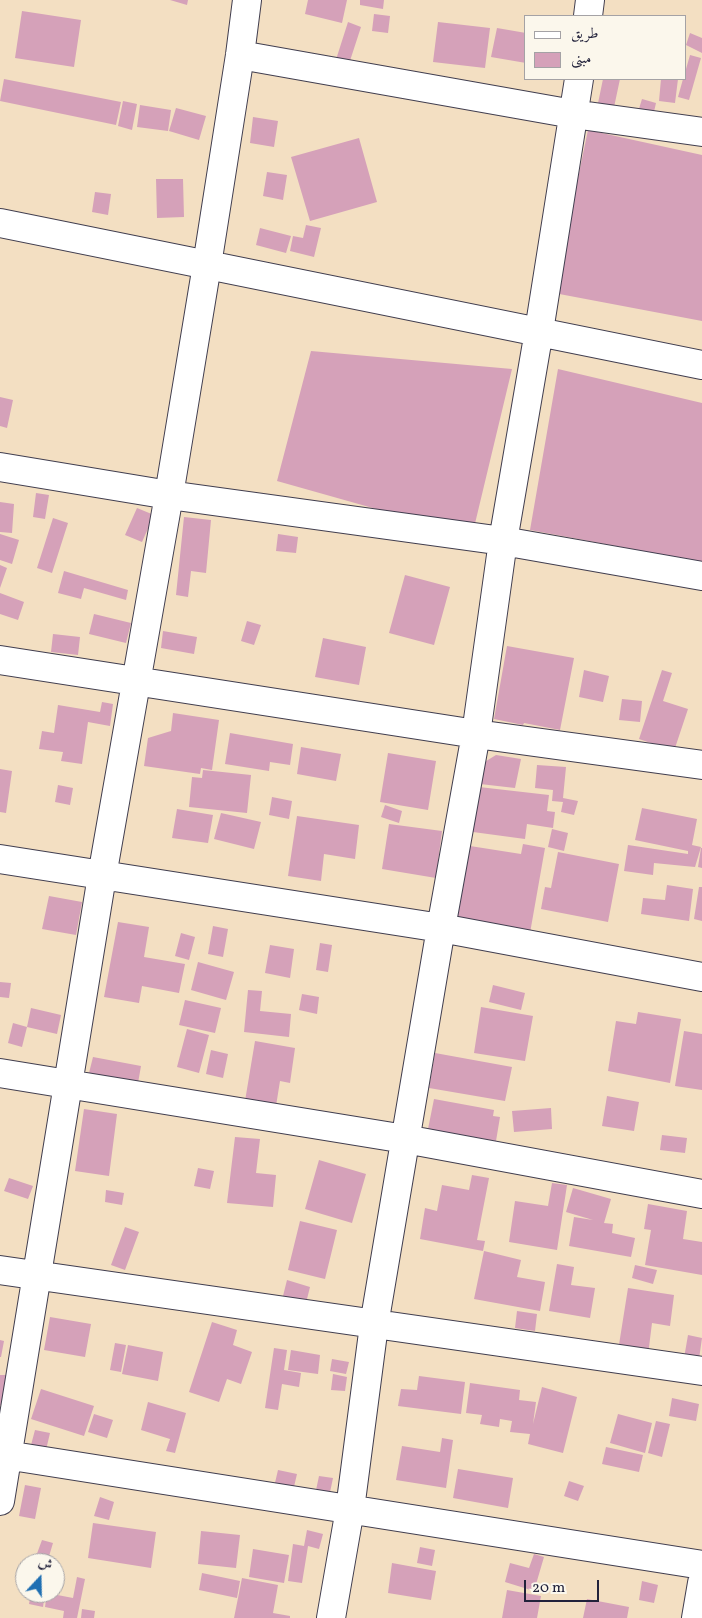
<!DOCTYPE html>
<html>
<head>
<meta charset="utf-8">
<style>
	body { margin:0 }
	#map { position:relative; width:702px; height:1618px; overflow:hidden; background:#f3dfc2; font-family:Vollkorn,Amiri,serif }
	canvas { display:block }
	.legend { position:absolute; left:524px; top:15px; width:162px; height:65px; box-sizing:border-box; background:#fbf7ec; border:1px solid #a4a2a5; margin:0; padding:6px 9px; list-style:none; font-size:15px; color:#22223b }
	.legend li { display:flex; align-items:center; gap:10px; height:25px }
	.legend b { width:25px; border:1px solid #a4a2a5 }
	.north { position:absolute; left:15px; top:1553px; width:50px; height:50px; box-sizing:border-box; background:#fbf7ec; border:1px solid #a4a2a5; border-radius:50%; rotate:21deg; font-size:14px; font-weight:700; line-height:20px; text-align:center; color:#22223b }
	.north::after { content:''; display:block; margin:auto; width:18px; height:22px; background:#1f6fb2; clip-path:polygon(50% 0,100% 100%,50% 72%,0 100%) }
	.scale { position:absolute; left:524px; top:1580px; width:75px; height:22px; box-sizing:border-box; border:2px solid #22223b; border-top:0; padding-left:6px; font-size:15px; line-height:18px; white-space:nowrap; color:#22223b; -webkit-text-stroke:4px #fbf7ec; paint-order:stroke }
</style>
</head>
<body>
<div id="map">
<canvas width="702" height="1618"></canvas>
<ul class="legend">
<li><b style="height:6px;background:#fff"></b>طريق</li>
<li><b style="height:14px;background:#d5a1b9"></b>مبنى</li>
</ul>
<div class="north">ش</div>
<div class="scale">20 m</div>
</div>
<script>
const c = document.querySelector('canvas').getContext('2d');
c.lineJoin = 'round';
function fillPath(path, color) { c.fillStyle = color; c.fill(path, 'evenodd'); }
function strokePath(path, color, width, dash) { c.strokeStyle = color; c.lineWidth = width; c.lineCap = dash ? 'butt' : 'round'; c.setLineDash(dash || []); c.stroke(path); }
fillPath(new Path2D(`
	M170 0H188L187 5Z
	M308 0H347L342 23 305 14Z
	M360 0H384L383 9 360 5Z
	M22 11 81 20 74 67 15 58Z
	M374 14 390 16 388 33 372 31Z
	M348 22 361 27 346 73 333 69Z
	M438 22 490 28 485 68 433 62Z
	M497 28 526 33V63L491 57Z
	M690 33 702 38V53L686 45Z
	M690 55 701 58 689 100 678 97 683 79H686V69Z
	M4 79 121 102 116 125 0 101Z
	M603 79H620L613 112 597 108Z
	M661 79H678L675 103 659 101Z
	M642 99 656 103 653 116 638 112Z
	M123 101 137 104 132 130 118 126Z
	M140 105 171 110 168 131 137 127Z
	M176 108 206 116 199 140 169 131Z
	M253 117 278 121 274 147 250 143Z
	M588 130 702 155V321L554 293Z
	M359 138 377 202 310 221 291 157Z
	M267 172 287 175 283 200 263 196Z
	M156 179H183L184 217 157 218Z
	M95 192 111 194 108 215 92 212Z
	M306 225 321 228 314 257 290 251 293 236 303 238Z
	M260 228 291 236 286 253 256 245Z
	M311 351 512 369 472 536 277 481Z
	M558 369 702 403V562L530 530Z
	M0 397 13 400 7 428 0 426Z
	M36 493 49 495 45 519 33 517Z
	M0 502 14 504 12 533 0 532Z
	M137 508 154 515 142 542 125 535Z
	M184 517 211 520 206 573 191 571 188 597 176 595Z
	M53 518 68 523 52 573 37 568Z
	M0 534 19 540 12 564 0 560Z
	M278 534 298 537 296 553 276 551Z
	M0 565 7 568 0 588Z
	M64 571 128 590 126 600 84 588 81 599 58 593Z
	M405 575 450 587 434 645 389 633Z
	M0 593 24 602 18 620 0 614Z
	M94 614 131 623 126 643 89 634Z
	M247 621 261 625 254 645 241 641Z
	M163 631 197 637 194 654 161 648Z
	M53 634 80 637 78 655 51 652Z
	M323 638 366 647 359 685 315 677Z
	M507 646 574 658 560 730 524 723 523 725 494 719Z
	M584 670 609 676 603 702 579 697Z
	M662 670 672 673 663 701 688 709 674 751 639 739Z
	M622 699 642 701 640 722 619 720Z
	M102 702 113 704 110 726 88 722 82 764 61 761 63 752 39 749 42 731 54 733 58 705 100 712Z
	M173 713 219 720 212 770 201 768 200 774 144 766 148 738 171 731Z
	M230 733 293 744 290 765 270 762 269 771 225 764Z
	M301 747 341 754 336 781 297 774Z
	M388 753 436 761 428 810 380 802Z
	M496 755 521 759 515 788 480 784 483 763Z
	M537 765 566 767 563 798 578 801 574 815 561 812 563 802 552 801 553 790 535 788Z
	M0 769 12 771 6 813 0 812Z
	M203 770 251 775 247 813 189 807 192 777 202 778Z
	M58 785 73 788 70 805 55 802Z
	M479 787 549 795 547 811 555 812 553 828 527 824 525 839 473 832Z
	M272 797 292 801 289 819 269 815Z
	M385 805 402 811 399 823 381 817Z
	M642 808 697 819 692 845 701 847 695 867 654 863 653 875 624 871 628 845 688 854V851L635 840Z
	M177 809 213 815 208 843 172 838Z
	M221 813 261 822 254 849 214 839Z
	M297 816 359 825 355 859 324 854 321 881 288 876Z
	M389 824 442 831 436 878 382 869Z
	M552 829 568 833 564 851 548 847Z
	M523 844 545 848 530 933 457 920 470 846 521 854Z
	M701 848H702V868L698 867Z
	M558 852 619 864 608 922 541 909 545 887 551 888Z
	M667 885 693 889 689 921 641 914 643 898 665 900Z
	M699 887H702V921L694 919Z
	M49 896 82 902 76 935 42 929Z
	M118 922 149 927 144 957 185 964 179 993 142 986 139 1003 104 997Z
	M213 926 228 929 223 957 208 954Z
	M181 933 195 937 189 960 175 956Z
	M320 943 332 945 328 972 316 970Z
	M270 945 294 949 290 978 265 973Z
	M198 962 234 972 226 1000 191 990Z
	M0 982 11 983 9 998 0 997Z
	M493 985 525 993 521 1010 489 1002Z
	M248 990 262 991 260 1011 291 1014 289 1037 244 1032Z
	M302 994 319 997 317 1014 299 1010Z
	M185 1000 221 1008 215 1033 179 1025Z
	M481 1007 533 1016 525 1061 474 1053Z
	M31 1008 61 1015 57 1034 27 1027 22 1047 8 1043 13 1023 27 1027Z
	M638 1012 681 1019 670 1083 608 1071 616 1021 636 1024Z
	M187 1029 209 1035 199 1073 177 1067Z
	M684 1031 702 1034V1090L675 1086Z
	M255 1041 295 1048 290 1083 280 1081 276 1106 245 1101Z
	M211 1050 228 1054 223 1078 206 1074Z
	M435 1053 512 1067 505 1101 429 1088Z
	M93 1057 141 1066 138 1083 89 1073Z
	M607 1096 639 1102 634 1131 602 1126Z
	M434 1099 494 1110 493 1116 500 1117 496 1141 428 1129Z
	M551 1108 552 1129 514 1132 512 1111Z
	M84 1109 117 1114 109 1176 75 1171Z
	M662 1135 687 1138 685 1153 660 1150Z
	M235 1137 260 1139 256 1173 276 1175 273 1207 227 1203Z
	M319 1160 366 1174 352 1223 305 1209Z
	M198 1168 214 1171 210 1189 194 1186Z
	M472 1175 489 1178 477 1240 485 1241 483 1251 420 1239 425 1208 437 1211 442 1185 469 1190Z
	M9 1178 33 1186 28 1199 4 1191Z
	M552 1183 567 1185 557 1250 509 1242 515 1201 548 1206Z
	M573 1188 611 1199 604 1223 613 1224 612 1233 635 1238 631 1257 569 1246 574 1217 593 1220 566 1212Z
	M106 1190 124 1193 122 1205 105 1202Z
	M648 1204 687 1211 683 1239 702 1242V1275L645 1265 651 1230 644 1229Z
	M300 1221 337 1230 325 1279 288 1270Z
	M125 1227 139 1232 125 1270 111 1265Z
	M484 1251 521 1260 517 1277 545 1282 540 1311 474 1299Z
	M557 1264 574 1267 571 1285 595 1288 590 1318 549 1311Z
	M635 1265 657 1270 653 1284 632 1278Z
	M287 1280 310 1287 306 1303 283 1296Z
	M628 1288 674 1295 670 1326 652 1323 648 1355 618 1351Z
	M517 1311 537 1314 535 1331 515 1328Z
	M50 1317 91 1324 85 1357 44 1350Z
	M212 1322 237 1330 233 1345 252 1352 241 1384 227 1379 219 1402 189 1392Z
	M688 1335 702 1338 698 1366 683 1364Z
	M0 1340 4 1341 1 1357H0Z
	M115 1343 126 1345 121 1372 110 1370Z
	M128 1345 163 1352 158 1381 122 1374Z
	M274 1348 287 1350 284 1370 301 1373 299 1387 282 1384 278 1410 265 1408Z
	M291 1350 320 1355 318 1374 288 1370Z
	M332 1359 349 1362 346 1374 330 1371Z
	M333 1374 347 1377 345 1391 331 1390Z
	M0 1375H7L4 1405H0Z
	M419 1376 465 1382 461 1414 398 1406 401 1389 417 1390Z
	M470 1383 520 1390 519 1400 536 1402 533 1424 542 1387 577 1397 563 1453 528 1444 530 1434 510 1432 512 1421 500 1419 499 1427 480 1424 482 1415 466 1413Z
	M41 1389 94 1406 84 1436 31 1419Z
	M672 1398 699 1404 696 1421 669 1416Z
	M148 1402 186 1413 175 1453 166 1451 170 1439 141 1430Z
	M94 1414 113 1420 107 1438 88 1432Z
	M618 1414 652 1423 645 1453 610 1443Z
	M656 1421 670 1424 662 1457 648 1453Z
	M35 1430 50 1433 46 1450 31 1445Z
	M442 1438 453 1440 446 1488 396 1480 402 1446 440 1452Z
	M606 1447 643 1455 639 1472 602 1464Z
	M458 1469 513 1478 508 1508 453 1498Z
	M278 1470 297 1474 293 1491 274 1487Z
	M319 1476 333 1478 329 1497 315 1495Z
	M569 1481 584 1486 578 1501 564 1496Z
	M25 1485 41 1488 35 1519 19 1516Z
	M100 1497 114 1502 109 1520 94 1516Z
	M93 1523 156 1532 151 1568 88 1558Z
	M307 1530 323 1534 319 1549 308 1546 302 1583 288 1581 293 1544 304 1546Z
	M201 1531 240 1535 236 1568 198 1564Z
	M42 1540 53 1543 47 1563 35 1559Z
	M420 1547 435 1550 432 1566 417 1563Z
	M253 1549 289 1555 284 1583 249 1577Z
	M534 1554 544 1557 534 1591 505 1582 510 1563 529 1568Z
	M392 1563 436 1571 431 1600 388 1593Z
	M202 1573 240 1581 237 1598 199 1590Z
	M77 1577 85 1579 77 1618H63L64 1611 45 1607 47 1593 73 1598Z
	M242 1578 278 1585 273 1613 290 1616V1618H234Z
	M642 1581 658 1585 654 1603 639 1600Z
	M507 1590 541 1596 537 1618H502Z
	M31 1593H45L43 1607 29 1604Z
	M587 1599 629 1607 627 1618H583Z
	M82 1609 95 1611 94 1618H81Z`), '#d5a1b9');
const minor = new Path2D(`
	M588 16 590 0
	M240 55 573 114 702 132
	M0 223 702 365
	M0 467 169 495 503 541 702 576
	M0 660 476 734 702 765
	M0 859 441 928 702 977
	M0 1073 405 1139 702 1194
	M0 1270 702 1371
	M0 1454 702 1565
	M0 1501 102 876 169 495 207 265 240 55 247 0
	M331 1618 350 1509 374 1325 441 928 476 734 503 541 539 331 579 79
	M696 1618 702 1583`);
strokePath(minor, '#413e4f', 30);
strokePath(minor, '#fff', 28);
</script>
</body>
</html>
